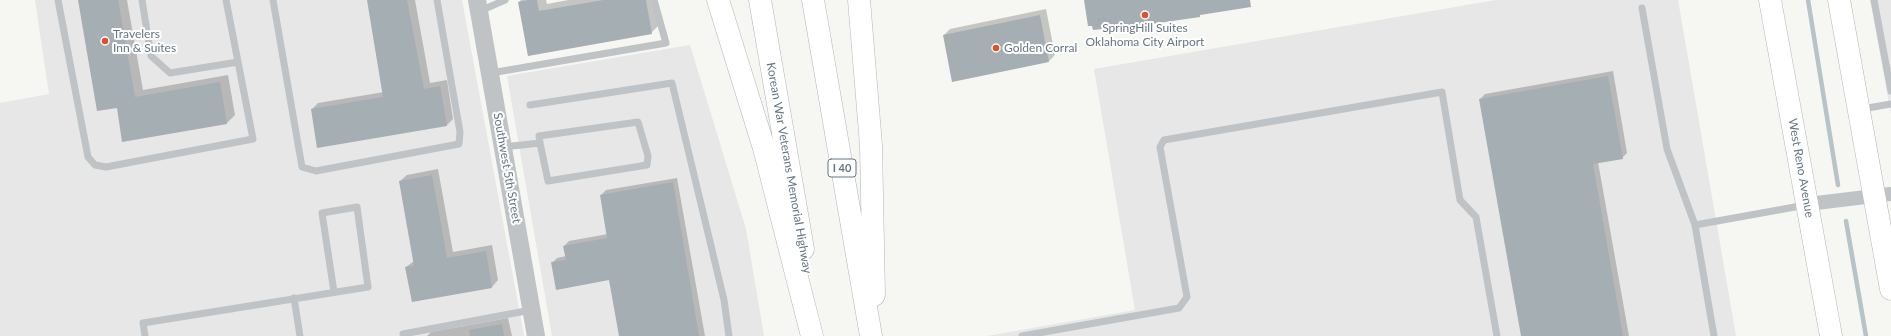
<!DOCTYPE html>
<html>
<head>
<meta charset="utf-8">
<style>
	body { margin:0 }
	canvas { display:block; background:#f6f6f2 }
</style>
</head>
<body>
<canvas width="1891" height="336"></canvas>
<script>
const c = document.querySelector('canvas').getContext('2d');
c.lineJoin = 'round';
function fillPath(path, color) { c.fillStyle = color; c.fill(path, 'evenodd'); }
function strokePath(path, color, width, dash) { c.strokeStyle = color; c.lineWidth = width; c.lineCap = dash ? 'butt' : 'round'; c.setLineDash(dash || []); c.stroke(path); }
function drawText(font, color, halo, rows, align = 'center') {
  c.font = font + ' Lato,sans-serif'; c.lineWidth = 4; c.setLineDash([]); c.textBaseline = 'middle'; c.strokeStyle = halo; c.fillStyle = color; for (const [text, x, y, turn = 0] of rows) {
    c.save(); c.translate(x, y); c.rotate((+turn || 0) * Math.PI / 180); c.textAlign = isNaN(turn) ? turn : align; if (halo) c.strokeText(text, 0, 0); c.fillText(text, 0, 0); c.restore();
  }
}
fillPath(new Path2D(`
	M35 0H462L524 336H0V103L49 94Z
	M1496 0H1678L1736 336H987L1135 310 1094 69Z
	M1870 0H1891V114Z
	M690 45 746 229 764 336H552L507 76Z`), '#e6e7e6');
fillPath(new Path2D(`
	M79 0H127L143 90 228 75 235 115 227 123 117 107Z
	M368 0H415L430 83 447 80 453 119 447 125 312 109 318 103 384 92Z
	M521 0H546L547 4 568 0H655L659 25 651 33 528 55 519 2Z
	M1046 9 1055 55 1049 61 944 35 950 29Z
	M1613 71 1627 153 1622 158 1598 162 1629 336H1522L1480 99 1485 94Z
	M438 169 453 252 492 245 498 280 492 287 412 301 406 267 414 261 400 181 407 175Z
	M677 178 705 336H620L610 279 552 263 557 258 566 256 564 246 569 241 608 234 601 195 606 190Z
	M508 318 512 336H427L431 332Z`), '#0003');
strokePath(new Path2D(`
	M1808 0 1838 185
	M1846 221 1866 336`), '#b7c3c7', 4.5);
fillPath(new Path2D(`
	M78 0H118L135 97 220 82 227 124 122 142 117 108 97 111Z
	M367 0H407L424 89 440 86 447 126 317 148 311 109 383 97Z
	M528 0H537L539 11 603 0H646L652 34 528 56 518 2Z
	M1084 0H1250L1251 7 1200 15V17L1103 31V29L1093 30 1092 26H1088Z
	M1040 15 1049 62 952 82 943 35Z
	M1608 76 1623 159 1593 164 1623 336H1521L1479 99Z
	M432 175 447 258 486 251 492 288 412 302 405 267 414 266 399 181Z
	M673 182 699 336H619L609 280 556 290 551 262 566 260 563 246 607 238 600 195Z
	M502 324 504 336H470L469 330Z`), '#a5aeb3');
const primary = new Path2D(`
	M1770 0 1831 336
	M1839 0 1891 289`);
const motorway = new Path2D(`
	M718 0 764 148 812 336
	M760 0 803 249
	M813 0 871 336
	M859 0 871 145 874 295`);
strokePath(primary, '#b2b7ba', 23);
strokePath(motorway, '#b2b6b9', 23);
strokePath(new Path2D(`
	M58 0 88 157 95 165 106 167 253 139 226 0
	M142 0 151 56 170 73 238 62
	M273 0 302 167 316 171 459 144 460 132 437 0
	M1874 0 1891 91
	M1642 8 1667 149 1695 225
	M480 11 505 0
	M491 73 666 43 654 0
	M530 105 672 83 724 300 729 336
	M1862 109 1891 104
	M503 147 540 143 548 181 647 165 648 156 638 122 539 136 540 143
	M294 298 300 336
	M403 334 531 310
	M145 336 143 323 368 287 357 207 322 213 334 292
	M1022 336 1179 308 1187 297 1160 147 1164 140 1442 92 1460 200 1476 217 1497 336
	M1714 336 1695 225 1806 205`), '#bfc3c6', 7);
strokePath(new Path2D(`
	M1808 204 1891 194`), '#bfc3c6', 14);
strokePath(new Path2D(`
	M477 0 536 336`), '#bfc3c6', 18);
strokePath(primary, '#fff', 22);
strokePath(motorway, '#fff', 22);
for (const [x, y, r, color] of [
	[1145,15,4,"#df5129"],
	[105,41,4,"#df5129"],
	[996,48,4,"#df5129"]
]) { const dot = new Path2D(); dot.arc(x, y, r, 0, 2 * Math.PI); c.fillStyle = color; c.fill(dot); strokePath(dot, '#fff', 1.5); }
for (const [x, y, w] of [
	[842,168,28]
]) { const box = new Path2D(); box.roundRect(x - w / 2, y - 9, w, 18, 3); c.fillStyle = '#fff'; c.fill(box); strokePath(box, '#657683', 1); }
drawText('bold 11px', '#657683', null, [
	["I 40",842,168]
]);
drawText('12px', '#657683', '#fff', [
	["SpringHill Suites",1145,28,"center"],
	["Oklahoma City Airport",1145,42,"center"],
	["Travelers",113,34],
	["Inn & Suites",113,48],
	["Golden Corral",1004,48]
], 'left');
drawText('12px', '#657683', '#fff', [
	["Southwest 5th Street",507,168,80],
	["Korean War Veterans Memorial Highway",789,168,80],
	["West Reno Avenue",1801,168,80]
]);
</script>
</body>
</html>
